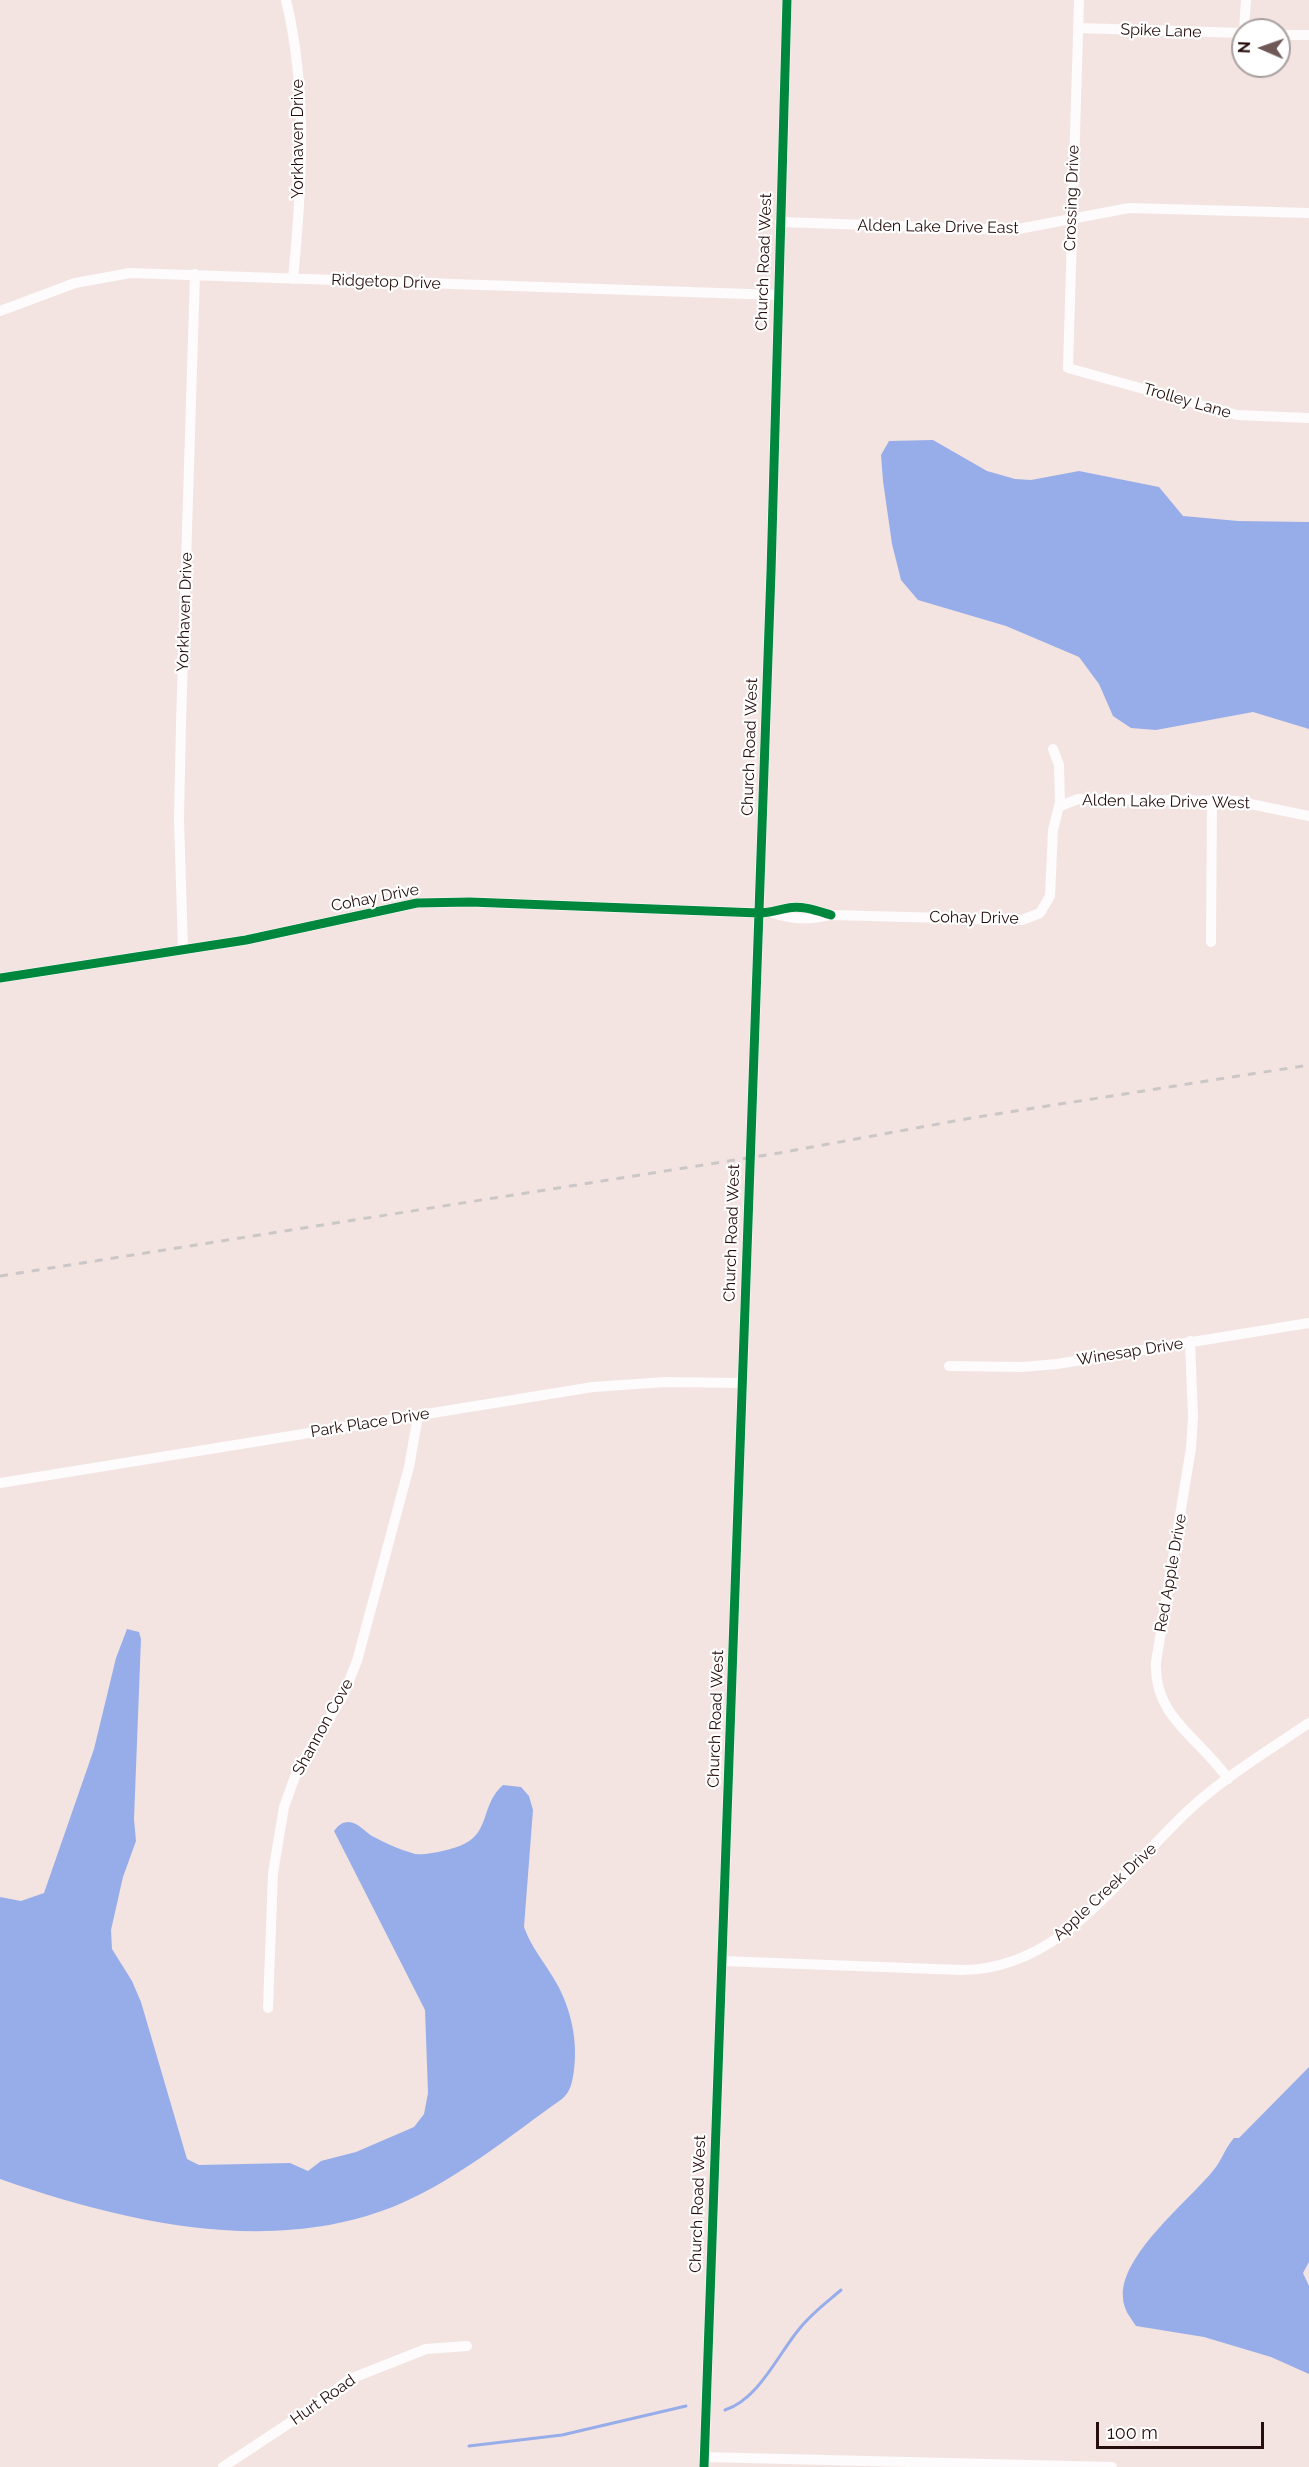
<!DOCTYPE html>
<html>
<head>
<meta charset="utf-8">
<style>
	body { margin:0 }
	#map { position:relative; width:1309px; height:2467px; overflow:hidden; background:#f3e4e2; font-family:Raleway,sans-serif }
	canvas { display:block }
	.north { position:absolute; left:1231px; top:18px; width:60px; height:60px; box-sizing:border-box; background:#fff; border:2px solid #a89f9e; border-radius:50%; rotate:272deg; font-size:16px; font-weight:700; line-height:24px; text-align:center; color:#260e0c }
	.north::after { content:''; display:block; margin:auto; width:21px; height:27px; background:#6e5957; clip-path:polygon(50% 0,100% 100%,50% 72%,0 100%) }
	.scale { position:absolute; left:1096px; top:2422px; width:168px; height:27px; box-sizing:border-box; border:3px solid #260e0c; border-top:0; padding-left:8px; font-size:18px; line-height:21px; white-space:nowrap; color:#260e0c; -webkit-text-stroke:4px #fff; paint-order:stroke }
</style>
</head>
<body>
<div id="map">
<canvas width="1309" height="2467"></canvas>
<div class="north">N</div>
<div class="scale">100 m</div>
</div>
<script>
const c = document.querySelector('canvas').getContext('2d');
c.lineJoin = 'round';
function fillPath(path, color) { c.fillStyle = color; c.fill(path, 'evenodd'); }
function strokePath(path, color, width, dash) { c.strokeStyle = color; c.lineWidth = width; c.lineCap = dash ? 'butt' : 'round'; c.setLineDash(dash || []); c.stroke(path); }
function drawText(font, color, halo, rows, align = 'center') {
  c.font = font + ' Raleway,sans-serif'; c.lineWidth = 4.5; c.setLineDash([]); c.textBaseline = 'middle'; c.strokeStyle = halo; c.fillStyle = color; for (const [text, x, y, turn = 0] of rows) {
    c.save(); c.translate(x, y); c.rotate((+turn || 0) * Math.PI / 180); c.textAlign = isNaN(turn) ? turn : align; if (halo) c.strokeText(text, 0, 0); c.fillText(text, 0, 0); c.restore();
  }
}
fillPath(new Path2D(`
	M933 440 987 471 1015 479 1031 480 1079 471 1159 487 1183 516 1238 521 1309 522V729L1253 712 1156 730 1131 728 1113 716 1099 684 1079 657 1006 626 918 600 901 580 892 544 883 481 881 455 889 441Z
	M127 1629 139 1632 141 1639 134 1819 136 1841 123 1877 111 1930 112 1949 132 1981 141 2002 187 2159 199 2165 290 2163 308 2171 321 2161 356 2152 414 2127 424 2114 428 2093 425 2010 334 1831C338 1826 341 1822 349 1822 359 1823 365 1832 372 1836 385 1843 401 1850 415 1854 425 1856 455 1849 464 1844 490 1832 481 1804 503 1785L521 1787 529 1796 533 1810 524 1927C532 1949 546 1964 557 1984 571 2009 578 2041 574 2070 572 2083 571 2091 562 2099 511 2135 459 2178 402 2203 275 2258 126 2223 0 2179V1897L21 1901 44 1893 94 1749 116 1658Z
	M1309 2067V2262L1303 2273 1309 2286V2374L1271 2357 1204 2337 1136 2326C1130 2317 1123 2309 1123 2297 1120 2256 1187 2202 1212 2172 1222 2161 1224 2149 1234 2138H1239Z`), '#97ade9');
strokePath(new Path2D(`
	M725 2410C759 2399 778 2354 800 2328 812 2313 827 2302 841 2290
	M469 2446 562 2435 686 2406`), '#97ade9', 3);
strokePath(new Path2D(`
	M286 0C308 91 302 186 293 279
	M1079 0 1068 368 1237 415 1309 418
	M1078 28 1243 33
	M1244 30 1246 0
	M1279 35H1309
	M780 222 1013 230 1129 208 1309 213
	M0 311 75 283 130 273 777 295
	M1060 806 1078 799 1236 801 1309 816
	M773 913C794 920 810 920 831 915L1022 920 1040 913 1050 896 1053 830 1060 802 1059 765 1053 749
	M1211 942 1212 800
	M183 950 179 820 181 722 195 274
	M0 978 246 940 417 903 470 902 759 913C770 913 777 910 788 908 802 905 818 911 831 915
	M1190 1341 1193 1417 1191 1448 1156 1662C1153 1717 1200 1738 1228 1779
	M949 1366 1022 1367 1057 1364 1309 1323
	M0 1483 593 1387 665 1382 741 1383
	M722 1961 962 1970C1065 1969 1121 1872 1190 1809 1226 1776 1269 1750 1309 1723
	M268 2008 273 1873 284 1807 297 1771 343 1696 357 1661 409 1467 418 1416
	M704 2457 1112 2467
	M223 2467 303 2414 350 2379 426 2349 467 2346
	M704 2467 771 572 787 0`), '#fdfbfb', 10);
strokePath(new Path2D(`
	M0 1276 779 1153 971 1118 1309 1065`), '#ccc7c7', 3, [8, 8]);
strokePath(new Path2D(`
	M0 978 246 940 417 903 470 902 759 913C770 913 777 910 788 908 802 905 818 911 831 915
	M704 2467 771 572 787 0`), '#00873e', 9);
drawText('16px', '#260e0c', '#fff', [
	["Spike Lane",1161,31,2],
	["Yorkhaven Drive",298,139,-90],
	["Crossing Drive",1072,198,-88],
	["Alden Lake Drive East",938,227,1],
	["Church Road West",764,262,-88],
	["Ridgetop Drive",386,282,2],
	["Trolley Lane",1187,401,16],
	["Yorkhaven Drive",185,612,-88],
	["Church Road West",750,747,-88],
	["Alden Lake Drive West",1166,802,1],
	["Cohay Drive",375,898,-11],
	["Cohay Drive",974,918,1],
	["Church Road West",732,1233,-88],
	["Winesap Drive",1130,1352,-9],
	["Park Place Drive",370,1423,-9],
	["Red Apple Drive",1171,1573,-80],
	["Church Road West",716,1719,-88],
	["Shannon Cove",323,1727,-61],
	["Apple Creek Drive",1105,1892,-43],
	["Church Road West",698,2204,-88],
	["Hurt Road",323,2400,-35]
]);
</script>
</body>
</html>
